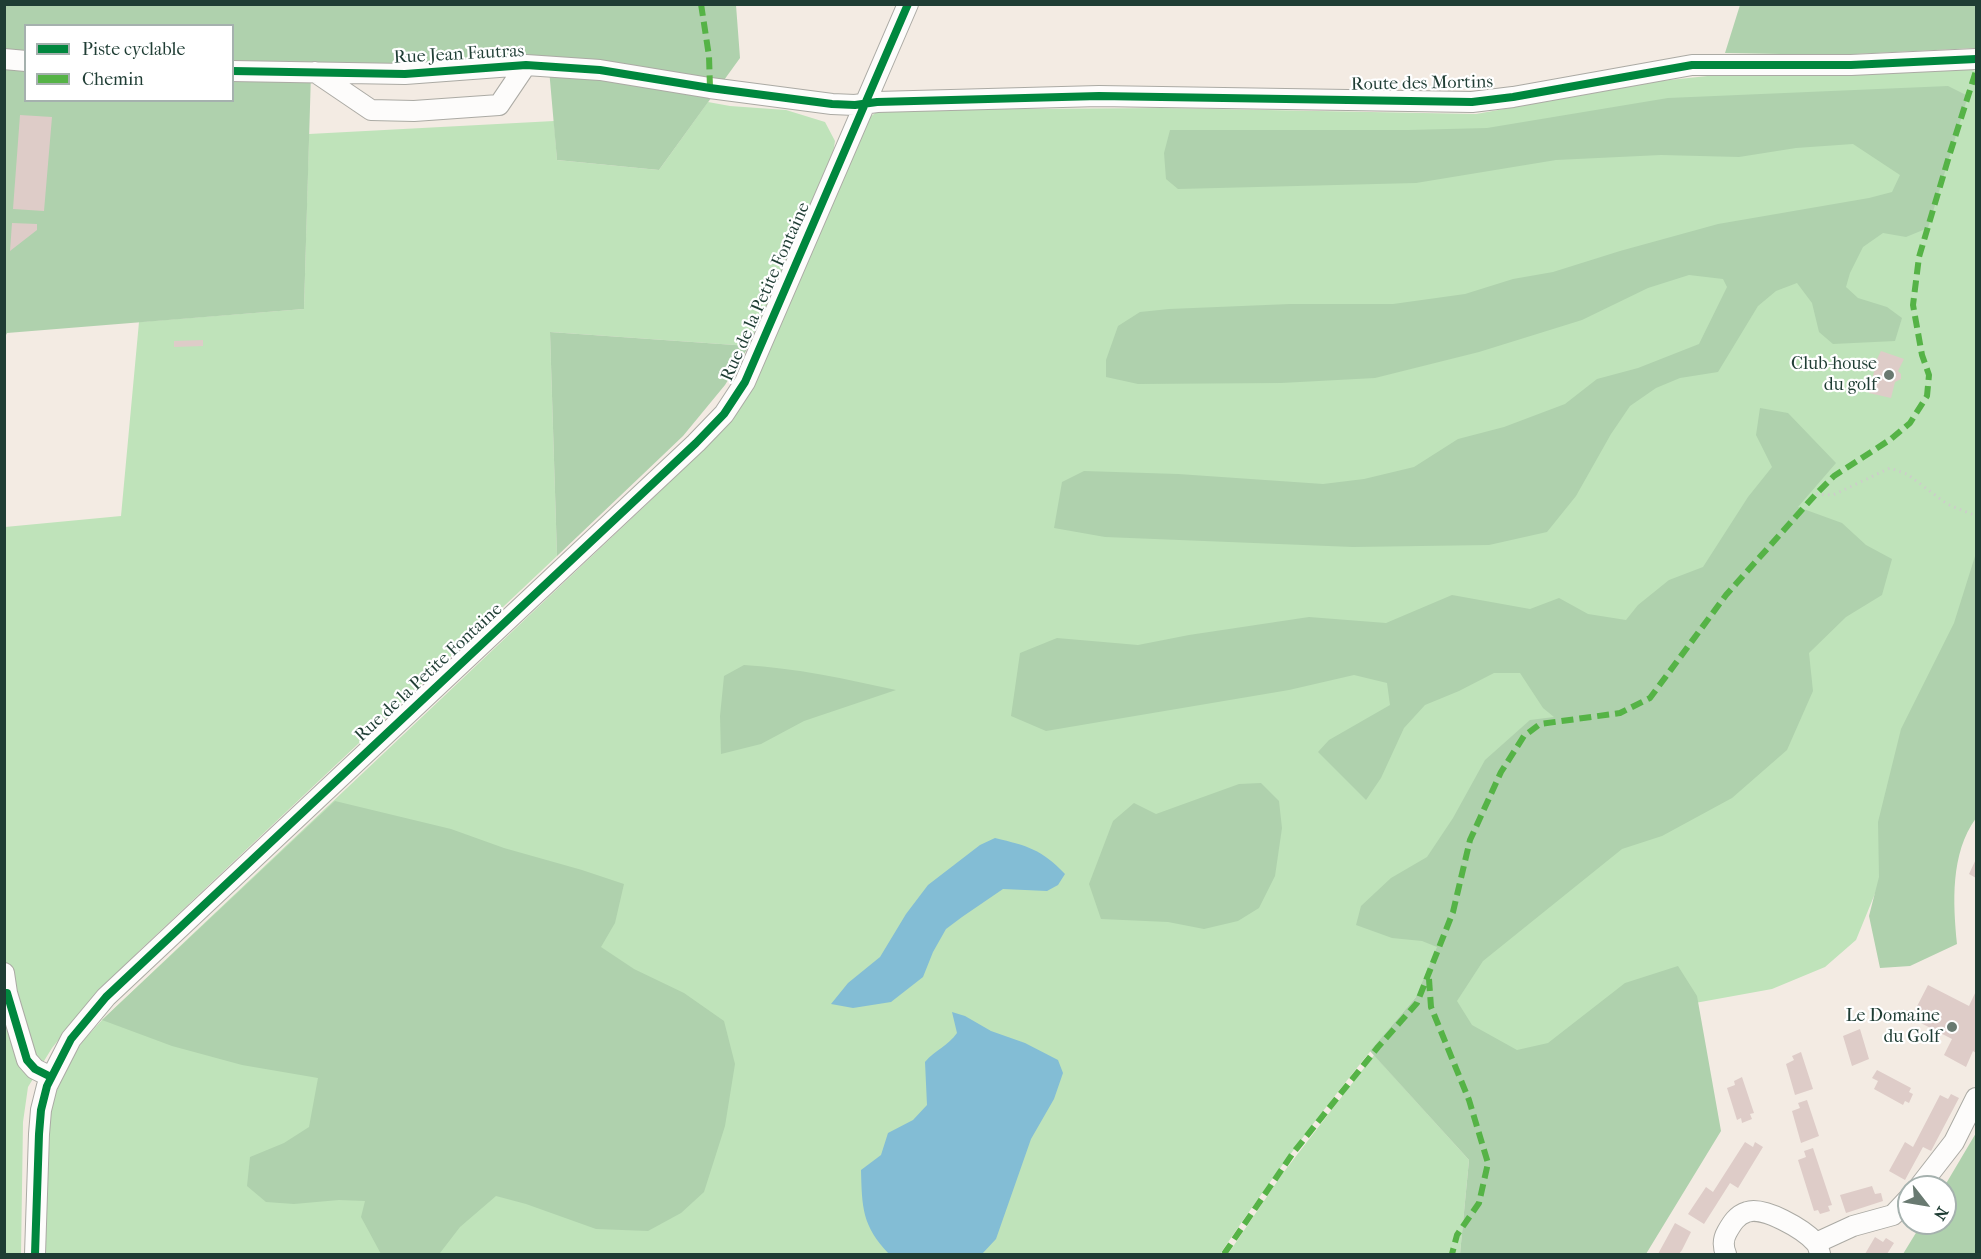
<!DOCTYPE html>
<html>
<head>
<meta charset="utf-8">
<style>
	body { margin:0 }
	#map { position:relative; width:1981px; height:1259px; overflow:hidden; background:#f3ebe3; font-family:"IM FELL French Canon",serif }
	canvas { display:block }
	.frame { position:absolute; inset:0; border:6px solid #1f3d34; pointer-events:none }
	.legend { position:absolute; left:24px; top:24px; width:210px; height:78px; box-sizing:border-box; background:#fff; border:2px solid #a5b1ae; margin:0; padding:8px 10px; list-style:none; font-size:18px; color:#1f3d34 }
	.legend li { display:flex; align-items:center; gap:12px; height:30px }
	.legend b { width:30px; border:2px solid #a5b1ae }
	.north { position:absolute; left:1897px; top:1175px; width:60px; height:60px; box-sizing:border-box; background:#fff; border:2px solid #a5b1ae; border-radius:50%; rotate:121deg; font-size:16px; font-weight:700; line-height:24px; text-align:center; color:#1f3d34 }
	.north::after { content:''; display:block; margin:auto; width:21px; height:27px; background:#697a71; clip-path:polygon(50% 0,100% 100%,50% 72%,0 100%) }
</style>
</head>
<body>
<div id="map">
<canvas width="1981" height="1259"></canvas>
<div class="frame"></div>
<ul class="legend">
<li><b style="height:8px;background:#00873e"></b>Piste cyclable</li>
<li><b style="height:8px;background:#55b346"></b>Chemin</li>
</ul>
<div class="north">N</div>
</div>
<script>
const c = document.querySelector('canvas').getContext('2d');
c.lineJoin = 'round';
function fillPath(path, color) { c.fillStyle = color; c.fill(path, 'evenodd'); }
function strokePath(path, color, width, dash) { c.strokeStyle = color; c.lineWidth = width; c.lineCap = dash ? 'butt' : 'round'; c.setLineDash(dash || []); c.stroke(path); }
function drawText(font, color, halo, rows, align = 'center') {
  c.font = font + ' "IM FELL French Canon",serif'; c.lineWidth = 4.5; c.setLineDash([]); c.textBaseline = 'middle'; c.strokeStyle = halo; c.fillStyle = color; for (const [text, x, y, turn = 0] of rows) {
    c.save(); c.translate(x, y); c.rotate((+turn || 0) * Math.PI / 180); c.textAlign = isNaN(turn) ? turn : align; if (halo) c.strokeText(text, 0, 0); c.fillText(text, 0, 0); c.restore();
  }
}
fillPath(new Path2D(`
	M1967 69 1976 71V576L1883 874 1856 940 1825 967 1772 989 1673 1007 1521 1065 1416 997C1345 1079 1280 1165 1220 1254H44L51 1106 63 1074 82 1042 102 1020 649 502 725 427 865 121 879 110 1161 108 1476 114 1660 81 1736 73Z
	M708 102 730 106 786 110 825 122 835 141 833 154 749 346 550 332 557 556 140 950 85 1007 52 1048 28 1087 23 1122 21 1254H5V527L121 516 139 322 304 309 309 134 554 121 557 160 659 170Z
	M1374 1055 1469 1160 1460 1254H1228L1283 1173Z`), '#bfe3ba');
fillPath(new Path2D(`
	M5 5H736L740 58 659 170 557 160 549 69 311 73 304 309 7 333 5 337ZM26 26H232V100H26Z
	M1740 5H1976V48L1836 55 1725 53Z
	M1948 86 1968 96 1928 228 1906 237 1883 233 1863 247 1850 273 1846 287 1858 298 1887 307 1902 318 1895 341 1833 344 1819 332 1812 303 1797 283 1776 291 1758 306 1718 372 1680 378 1656 388 1630 406 1611 434 1576 496 1547 532 1489 545 1353 547 1105 537 1054 528 1062 482 1084 471 1178 474 1323 484 1364 479 1414 467 1458 439 1504 427 1565 404 1597 379 1638 368 1699 344 1727 287 1723 279 1689 275 1648 288 1582 320 1479 352 1375 378 1281 383 1138 384 1106 377V360L1118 326 1140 312 1169 309 1290 304H1393L1465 294 1513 279 1553 272 1620 251 1718 224 1869 198 1892 192 1900 175 1853 144 1796 148 1739 157 1661 155 1556 160 1416 183 1178 189 1166 179 1164 153 1170 130H1408L1487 128 1668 98Z
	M550 332 749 346 725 385 683 436 557 556Z
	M1760 408 1788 413 1836 463 1798 507 1842 523 1866 545 1892 559 1882 595 1846 617 1809 653 1813 691 1787 750 1732 798 1662 836 1622 849 1483 961 1457 1001 1472 1025 1517 1050 1548 1043 1625 983 1678 966 1697 996 1721 1131 1646 1254H1460L1469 1160 1370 1051 1416 997 1437 947 1422 941 1392 938 1356 925 1361 906 1391 878 1427 857 1453 818 1485 760 1530 720 1554 717 1543 708 1520 673H1494L1459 691 1425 705 1404 728 1381 778 1366 800 1318 752 1329 740 1390 705 1387 683 1354 675 1289 690 1046 731 1011 716 1020 653 1057 638 1138 645 1189 635 1309 617 1386 623 1452 595 1530 609 1559 598 1588 614 1626 620 1638 605 1669 580 1703 567 1748 497 1772 467 1756 435Z
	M1976 553V818C1950 854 1953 903 1957 944L1910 966 1880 968 1869 916 1879 877 1878 822 1901 729 1954 623Z
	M744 665C796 668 846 679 896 690L804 721 761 744 721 754 720 716 724 676Z
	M1261 783 1279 801 1282 828 1275 876 1259 908 1238 921 1204 929 1168 922 1101 919 1089 884 1113 821 1134 803 1156 814 1239 784Z
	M335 801 451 829 504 848 582 870 624 884 615 923 601 947 634 969 684 993 724 1021 735 1064 725 1126 704 1192 681 1213 648 1231 596 1229 526 1204 496 1196 460 1227 440 1253 381 1254 361 1217 365 1201 339 1200 294 1204 266 1202 247 1186 250 1157 284 1143 309 1127 318 1078 242 1065 172 1046 102 1020Z
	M1976 1133V1254H1903L1922 1223H1945L1944 1187Z`), '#afd1ad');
fillPath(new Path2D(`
	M995 838C1028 846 1041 849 1065 874L1058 885 1047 891 1003 889 962 917 946 929 933 952 923 977 891 1002 853 1008 831 1004 848 983 880 957 906 914 928 885 980 845Z
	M952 1012 965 1016 991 1031 1025 1043 1058 1060 1063 1073 1054 1099 1031 1139 996 1239 982 1254H889C862 1226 862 1207 861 1170L881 1155 888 1133 913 1120 927 1105 925 1062C935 1050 948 1046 957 1033Z`), '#83bdd5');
fillPath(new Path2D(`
	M20 115 52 117 44 211 13 209Z
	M12 223 37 224V230L10 251Z
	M203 340V346L174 347V341Z
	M1881 351 1904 359 1898 371 1901 374V379L1895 382 1891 398 1869 393 1877 359Z
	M1976 859V878L1969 874Z
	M1928 985 1969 1006 1976 991V1053L1973 1051 1966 1067 1944 1055 1952 1039 1911 1018Z
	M1860 1029 1869 1059 1852 1066 1843 1036Z
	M1801 1052 1813 1089 1795 1095 1786 1064 1794 1060 1792 1056Z
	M1877 1070 1911 1088 1909 1092 1913 1094 1909 1103 1905 1101 1903 1105 1874 1089 1878 1081 1872 1078Z
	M1742 1077 1754 1113 1750 1114 1752 1119 1742 1123 1741 1118 1737 1120 1727 1088 1735 1085 1734 1081Z
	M1951 1094 1959 1098 1931 1151 1923 1147 1905 1180 1889 1171 1905 1142 1913 1147 1940 1095 1948 1099Z
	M1807 1100 1819 1136 1801 1143 1792 1111 1800 1108 1798 1103Z
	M1745 1142 1753 1147 1755 1142 1763 1147 1738 1188 1730 1183 1704 1224 1688 1214 1706 1187 1713 1192Z
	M1813 1148 1832 1205 1828 1206 1830 1211 1820 1214 1818 1210 1814 1211 1798 1160 1806 1157 1804 1151Z
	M1872 1186 1875 1194 1881 1193 1883 1201 1846 1213 1840 1195Z
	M1675 1223 1691 1232 1682 1250 1679 1254H1658Z
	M1875 1237 1883 1242 1886 1238 1894 1243 1887 1254H1865Z`), '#deccc8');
const minor = new Path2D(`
	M4 59 26 61
	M232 71 405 74 526 65 600 70 710 88 832 104 855 105 877 102 1099 96 1472 102 1513 97 1692 65H1851L1976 59
	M315 72 371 110 414 111 499 105 526 65
	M4 973 7 993 27 1060 35 1069 51 1077
	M1919 1187 1954 1142 1976 1098
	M1816 1243 1853 1226 1893 1215 1909 1198
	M35 1254 39 1134 41 1110 47 1086 71 1039 106 997 696 443 724 414 745 382 908 4
	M1726 1254C1723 1247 1723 1239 1727 1232 1732 1223 1737 1215 1747 1212 1764 1206 1803 1229 1815 1242 1818 1245 1819 1250 1820 1254`);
strokePath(minor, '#abaaa4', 22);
strokePath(new Path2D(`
	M1816 494 1833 495 1890 468 1907 474 1947 504 1976 516`), '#cdcdca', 3, [1.5, 4.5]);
strokePath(minor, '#fdfcfb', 20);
strokePath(new Path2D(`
	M701 4 709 56 710 88
	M1429 979 1431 1007 1469 1100 1488 1163 1479 1203 1457 1235 1452 1254
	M1224 1254 1293 1153 1378 1047 1417 1003 1453 912 1470 840 1501 772 1524 736 1540 724 1620 713 1650 698 1726 595 1816 494 1834 476 1891 439 1910 423 1927 396 1929 375 1922 355 1913 305 1919 257 1950 153 1976 71`), '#55b346', 6, [12, 6]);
strokePath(new Path2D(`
	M232 71 405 74 526 65 600 70 710 88 832 104 855 105 877 102 1099 96 1472 102 1513 97 1692 65H1851L1976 59
	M4 993H7L27 1060 35 1069 51 1077
	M35 1254 39 1134 41 1110 47 1086 71 1039 106 997 696 443 724 414 745 382 908 4`), '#00873e', 8);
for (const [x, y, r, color] of [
	[1889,375,6,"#697a71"],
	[1952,1027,6,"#697a71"]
]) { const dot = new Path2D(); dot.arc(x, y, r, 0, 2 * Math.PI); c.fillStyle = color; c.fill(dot); strokePath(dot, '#fff', 2); }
drawText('18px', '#1f3d34', '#fff', [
	["Rue Jean Fautras",459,55,-3],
	["Route des Mortins",1422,84,-1],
	["Rue de la Petite Fontaine",766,292,-66],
	["Rue de la Petite Fontaine",429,673,-43]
]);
drawText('18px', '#1f3d34', '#fff', [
	["Club-house",1877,365],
	["du golf",1877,386],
	["Le Domaine",1940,1017],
	["du Golf",1940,1038]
], 'right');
</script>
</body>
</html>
